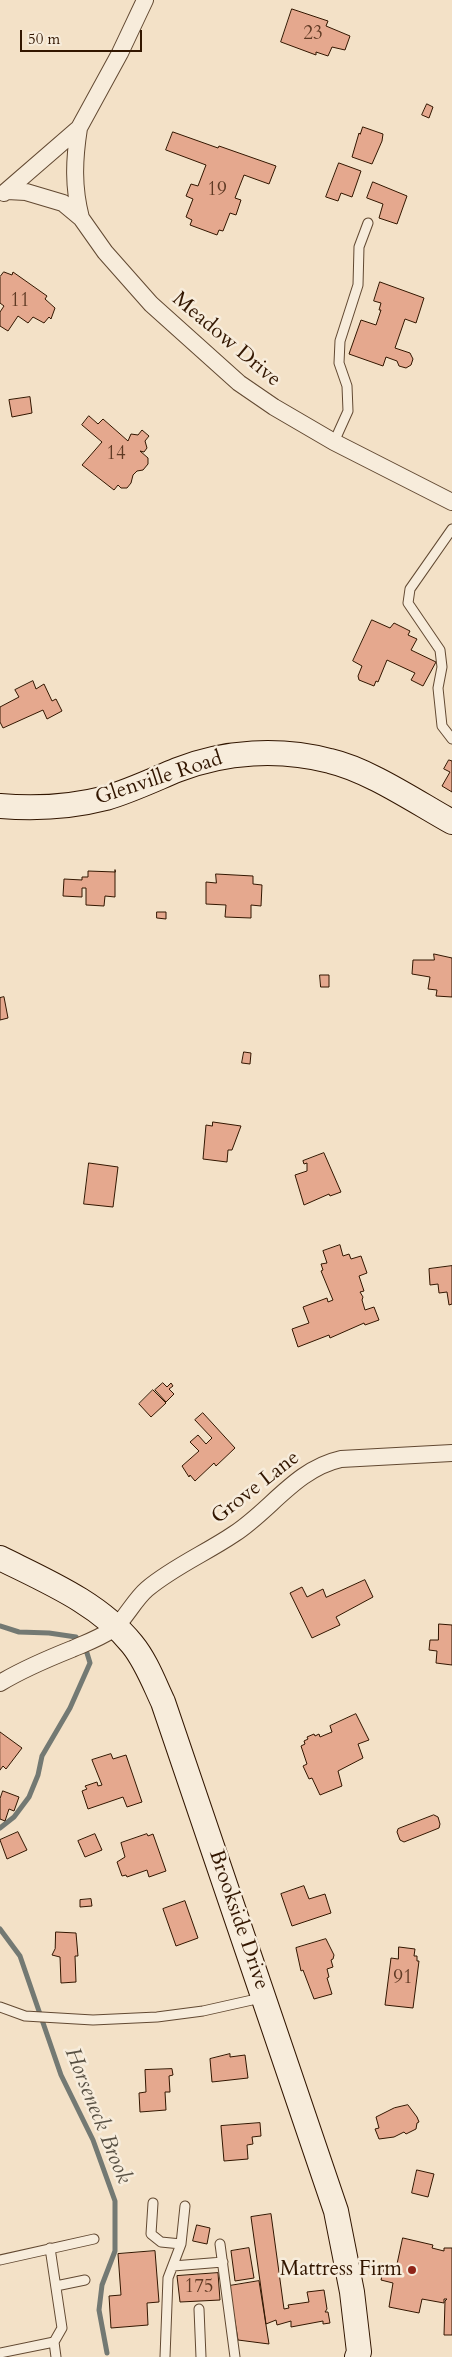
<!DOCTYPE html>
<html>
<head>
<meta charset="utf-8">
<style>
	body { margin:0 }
	#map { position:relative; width:452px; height:2357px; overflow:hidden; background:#f3e1c7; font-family:Cardo,serif }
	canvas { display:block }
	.scale { position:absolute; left:20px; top:30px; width:122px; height:22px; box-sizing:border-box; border:2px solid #321600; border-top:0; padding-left:6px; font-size:15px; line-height:18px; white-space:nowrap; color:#321600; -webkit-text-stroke:4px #f7ecdb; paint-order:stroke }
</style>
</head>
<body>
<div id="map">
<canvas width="452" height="2357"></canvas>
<div class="scale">50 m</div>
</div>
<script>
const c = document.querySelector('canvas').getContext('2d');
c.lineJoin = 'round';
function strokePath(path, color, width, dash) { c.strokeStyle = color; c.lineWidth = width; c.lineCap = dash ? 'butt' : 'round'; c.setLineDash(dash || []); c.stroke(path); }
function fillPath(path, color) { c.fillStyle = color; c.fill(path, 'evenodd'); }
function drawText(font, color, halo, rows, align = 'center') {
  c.font = font + ' Cardo,serif'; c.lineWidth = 5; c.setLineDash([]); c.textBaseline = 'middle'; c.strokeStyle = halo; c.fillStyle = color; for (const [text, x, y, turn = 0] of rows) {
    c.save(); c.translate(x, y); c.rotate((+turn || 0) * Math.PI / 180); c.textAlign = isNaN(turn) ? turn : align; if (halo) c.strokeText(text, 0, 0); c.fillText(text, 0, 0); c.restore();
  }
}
strokePath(new Path2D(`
	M0 1626 19 1632 49 1633 76 1637 87 1653 90 1663 70 1708 42 1756 38 1775 29 1797 14 1817 0 1828
	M0 1929 20 1956 61 2075 93 2140 115 2201V2251L102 2285 99 2310 107 2353`), '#737973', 5);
const building = new Path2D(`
	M292 9 328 21 326 26 350 36 345 50 332 47 328 56 316 52V55L281 42Z
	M427 104 433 107 429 118 422 115Z
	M363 127 383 134 382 141 372 164 352 157 359 133 360 134Z
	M173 132 218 148 219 146 276 166 269 184 244 175 235 198 241 200 236 215 230 213 223 231 219 230 217 235 190 225 192 220 186 217 193 199 186 196 191 184 198 186 206 165 166 150Z
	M339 163 361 171 352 197 341 193 338 201 326 197Z
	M373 182 407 196 397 224 379 218 383 204 367 198Z
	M4 272 12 275 13 272 47 296 45 299 55 308 51 319 49 317 44 323 33 317 28 323 18 316 8 331 0 326V312L4 306 0 303V277Z
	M380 282 424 298 416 323 405 319 395 348 410 353 413 359 411 365 406 368 399 366 397 361 386 357 383 366 349 354 361 320 376 325 381 310H379L381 303 374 301Z
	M30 397 32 413 12 417 9 400Z
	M89 416 98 424 103 419 128 441 131 434 138 435 142 430 149 436 145 441 147 448 144 452 140 451 148 458V464L143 470 137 471 133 475 131 483 127 488H121L118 485 114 490 82 465 102 442 82 425Z
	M372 620 390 628 394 623 410 631 408 635 417 639 411 650 436 662 423 686 411 680 415 673 387 660 378 682 376 681 374 686 359 680 358 676 362 666 353 661Z
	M33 681 36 689 44 684 52 701 56 699 62 711 47 719 43 710 3 728 0 722V707L19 697 15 690Z
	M449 760 452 761V792L442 786 450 772 444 769Z
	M115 870V897L105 896 104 906 86 905V888H82V897L63 896 64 879 82 880V877H88V871L115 872Z
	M216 874 253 876V884L262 885 261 906 251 905V918L225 917 226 905 206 904V882L216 883Z
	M157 912H166V919L157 918Z
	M434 954 452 958V997L436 996 437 990 428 989 430 977 412 974 413 960H434Z
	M320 975H329V987H321Z
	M4 997 8 1018 0 1020V998Z
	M244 1052 251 1053 250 1064 242 1063Z
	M213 1122 241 1126 232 1150H228L227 1162 203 1159 206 1125 212 1126Z
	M324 1153 341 1192 330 1196 329 1194 304 1205 295 1175 307 1171V1163L304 1164 303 1161Z
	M89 1163 118 1167 113 1207 84 1204Z
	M340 1245 343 1256 349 1254 351 1259 361 1256 367 1273 359 1276 364 1291 360 1292 363 1297 362 1300 365 1310 374 1307 379 1320 365 1325 364 1323 330 1338 329 1335 298 1347 292 1329 309 1323 303 1307 327 1298 328 1302 333 1300 321 1271 323 1270 321 1264 327 1263 323 1251Z
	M452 1266V1304L449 1305 447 1292 439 1293 438 1284 430 1285 429 1269Z
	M163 1383 167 1387 171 1383 173 1386 169 1389 174 1394 166 1402 155 1390Z
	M153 1390 166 1403 151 1417 139 1404Z
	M203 1413 235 1448 216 1466 214 1463 195 1481 190 1475 189 1477 182 1466 199 1451 190 1442 198 1435 206 1444 212 1438 195 1420Z
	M365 1580 373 1597 336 1617 340 1625 312 1638 290 1593 302 1587 307 1597 323 1589 326 1597Z
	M439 1624 452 1625V1665L436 1663 437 1651 429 1650 430 1640H438Z
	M356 1714 369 1740 358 1744 363 1758 338 1771 342 1786 320 1795 312 1778 309 1779 303 1766 307 1764 301 1746 305 1744 304 1741 308 1739 307 1737 314 1734 315 1736 319 1734 320 1737 332 1732 330 1726Z
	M0 1732 22 1748 6 1769 3 1766 0 1770Z
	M111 1754 113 1759 126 1755 142 1802 127 1807 123 1797 88 1809 82 1791 87 1789 85 1786 97 1782 98 1786 102 1785 92 1760Z
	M3 1791 19 1797 14 1811 9 1809 5 1821 0 1819V1799Z
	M434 1815 438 1817 440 1824 439 1828 404 1842 400 1840 397 1832 398 1829Z
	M18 1832 27 1850 7 1859 0 1840Z
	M95 1834 102 1850 85 1857 78 1841Z
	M147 1834 148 1836 153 1834 166 1871 149 1877 147 1870 127 1877 126 1875 122 1876 117 1862 125 1857 121 1843Z
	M304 1886 309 1899 325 1894 331 1913 292 1926 281 1894Z
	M91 1899 92 1906 80 1907V1900Z
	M185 1901 198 1938 176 1946 163 1909Z
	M56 1932 76 1933 78 1956H75L76 1982 61 1983 60 1957 52 1955 55 1949Z
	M326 1939 334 1955 333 1959 331 1960 333 1967 327 1969 329 1977 327 1978 332 1994 314 1999 303 1970 301 1971 296 1948Z
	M399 1947 415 1949 414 1956H417V1961H419L413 2008 385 2005 391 1958 398 1959Z
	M230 2054V2057L245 2055 248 2078 212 2082 210 2059Z
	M172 2069 173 2075 169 2076 170 2092H165L166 2110 140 2112 139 2093 146 2092 145 2070Z
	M408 2105 417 2117 419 2122 417 2123 416 2129 406 2134 404 2132 394 2137 379 2139 375 2129 379 2128 376 2117 394 2108Z
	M260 2123 261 2136 252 2137 253 2144 247 2145 248 2159 224 2161 221 2126Z
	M417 2170 434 2174 428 2197 412 2193Z
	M271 2214 284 2309 289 2308 288 2305 309 2302 307 2292 324 2290 327 2309 325 2312H328L330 2323 323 2324V2321L291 2327V2321L277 2325 276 2320 266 2324 251 2217Z
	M197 2225 210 2228 207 2244 193 2241Z
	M403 2238 433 2245 432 2248 444 2251V2248H452V2335H444L445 2301 447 2299H444V2303L422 2299 419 2313 389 2307 393 2283 381 2280 385 2264 396 2267Z
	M249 2248 254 2278 235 2281 231 2251Z
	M155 2251 159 2302 147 2303 148 2325 111 2328 109 2296 121 2295 118 2254Z
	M218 2273 220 2300 180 2302 177 2276Z
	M259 2281 269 2344 238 2340 229 2286Z`);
fillPath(building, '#e5a88e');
strokePath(building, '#321600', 1);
const lane = new Path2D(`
	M334 442 348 411 347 386 339 363 340 341 358 285 359 247 368 223
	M452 529 410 589 408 603 440 650 442 667 438 688 442 726 452 739
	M0 2007 25 2016 93 2020 157 2017 203 2011 261 1998
	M153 2203 151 2234 161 2242 181 2244
	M220 2244 235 2357
	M50 2248 62 2328 54 2342
	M0 2260 94 2239
	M173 2266 223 2262
	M56 2286 85 2280
	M199 2309 201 2357
	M0 2353 54 2342 56 2357
	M165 2357 168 2278 181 2244 185 2206`);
const street = new Path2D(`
	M79 128C74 160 73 187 81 218
	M7 191 26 192 63 203 81 218 105 252 151 304 239 383 274 407 334 442 452 502
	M4 193 79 128 120 53 145 0
	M0 1683C23 1669 47 1659 72 1649 86 1643 100 1638 113 1629 124 1621 134 1600 147 1589 173 1567 206 1553 234 1534 271 1510 296 1469 341 1459L452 1453`);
const secondary = new Path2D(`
	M0 806C35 809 71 807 106 798 130 791 153 780 177 770 225 751 280 748 330 761 369 770 416 802 452 822
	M0 1558C46 1581 99 1603 132 1644 146 1661 154 1683 163 1702L336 2211 352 2292 359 2352 357 2357`);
strokePath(lane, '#624932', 11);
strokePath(street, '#624932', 18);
strokePath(secondary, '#321600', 26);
strokePath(lane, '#f7ecdb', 9);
strokePath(street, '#f7ecdb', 16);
strokePath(secondary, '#f7ecdb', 24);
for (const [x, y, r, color] of [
	[412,2270,5,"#8f2418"]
]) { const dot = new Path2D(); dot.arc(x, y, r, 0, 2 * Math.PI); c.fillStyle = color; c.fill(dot); strokePath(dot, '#f7ecdb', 2); }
drawText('19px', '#5f3a24', null, [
	["23",313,35],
	["19",217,191],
	["11",20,302],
	["14",116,455],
	["91",403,1979],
	["175",199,2288]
]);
drawText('21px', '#321600', '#f7ecdb', [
	["Meadow Drive",226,340,40],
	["Glenville Road",159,779,-18],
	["Grove Lane",256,1488,-38],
	["Brookside Drive",238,1920,71]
]);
drawText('21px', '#321600', '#f7ecdb', [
	["Mattress Firm",402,2270]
], 'right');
drawText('italic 22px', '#585043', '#f7ecdb', [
	["Horseneck Brook",97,2116,68]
]);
</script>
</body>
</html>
